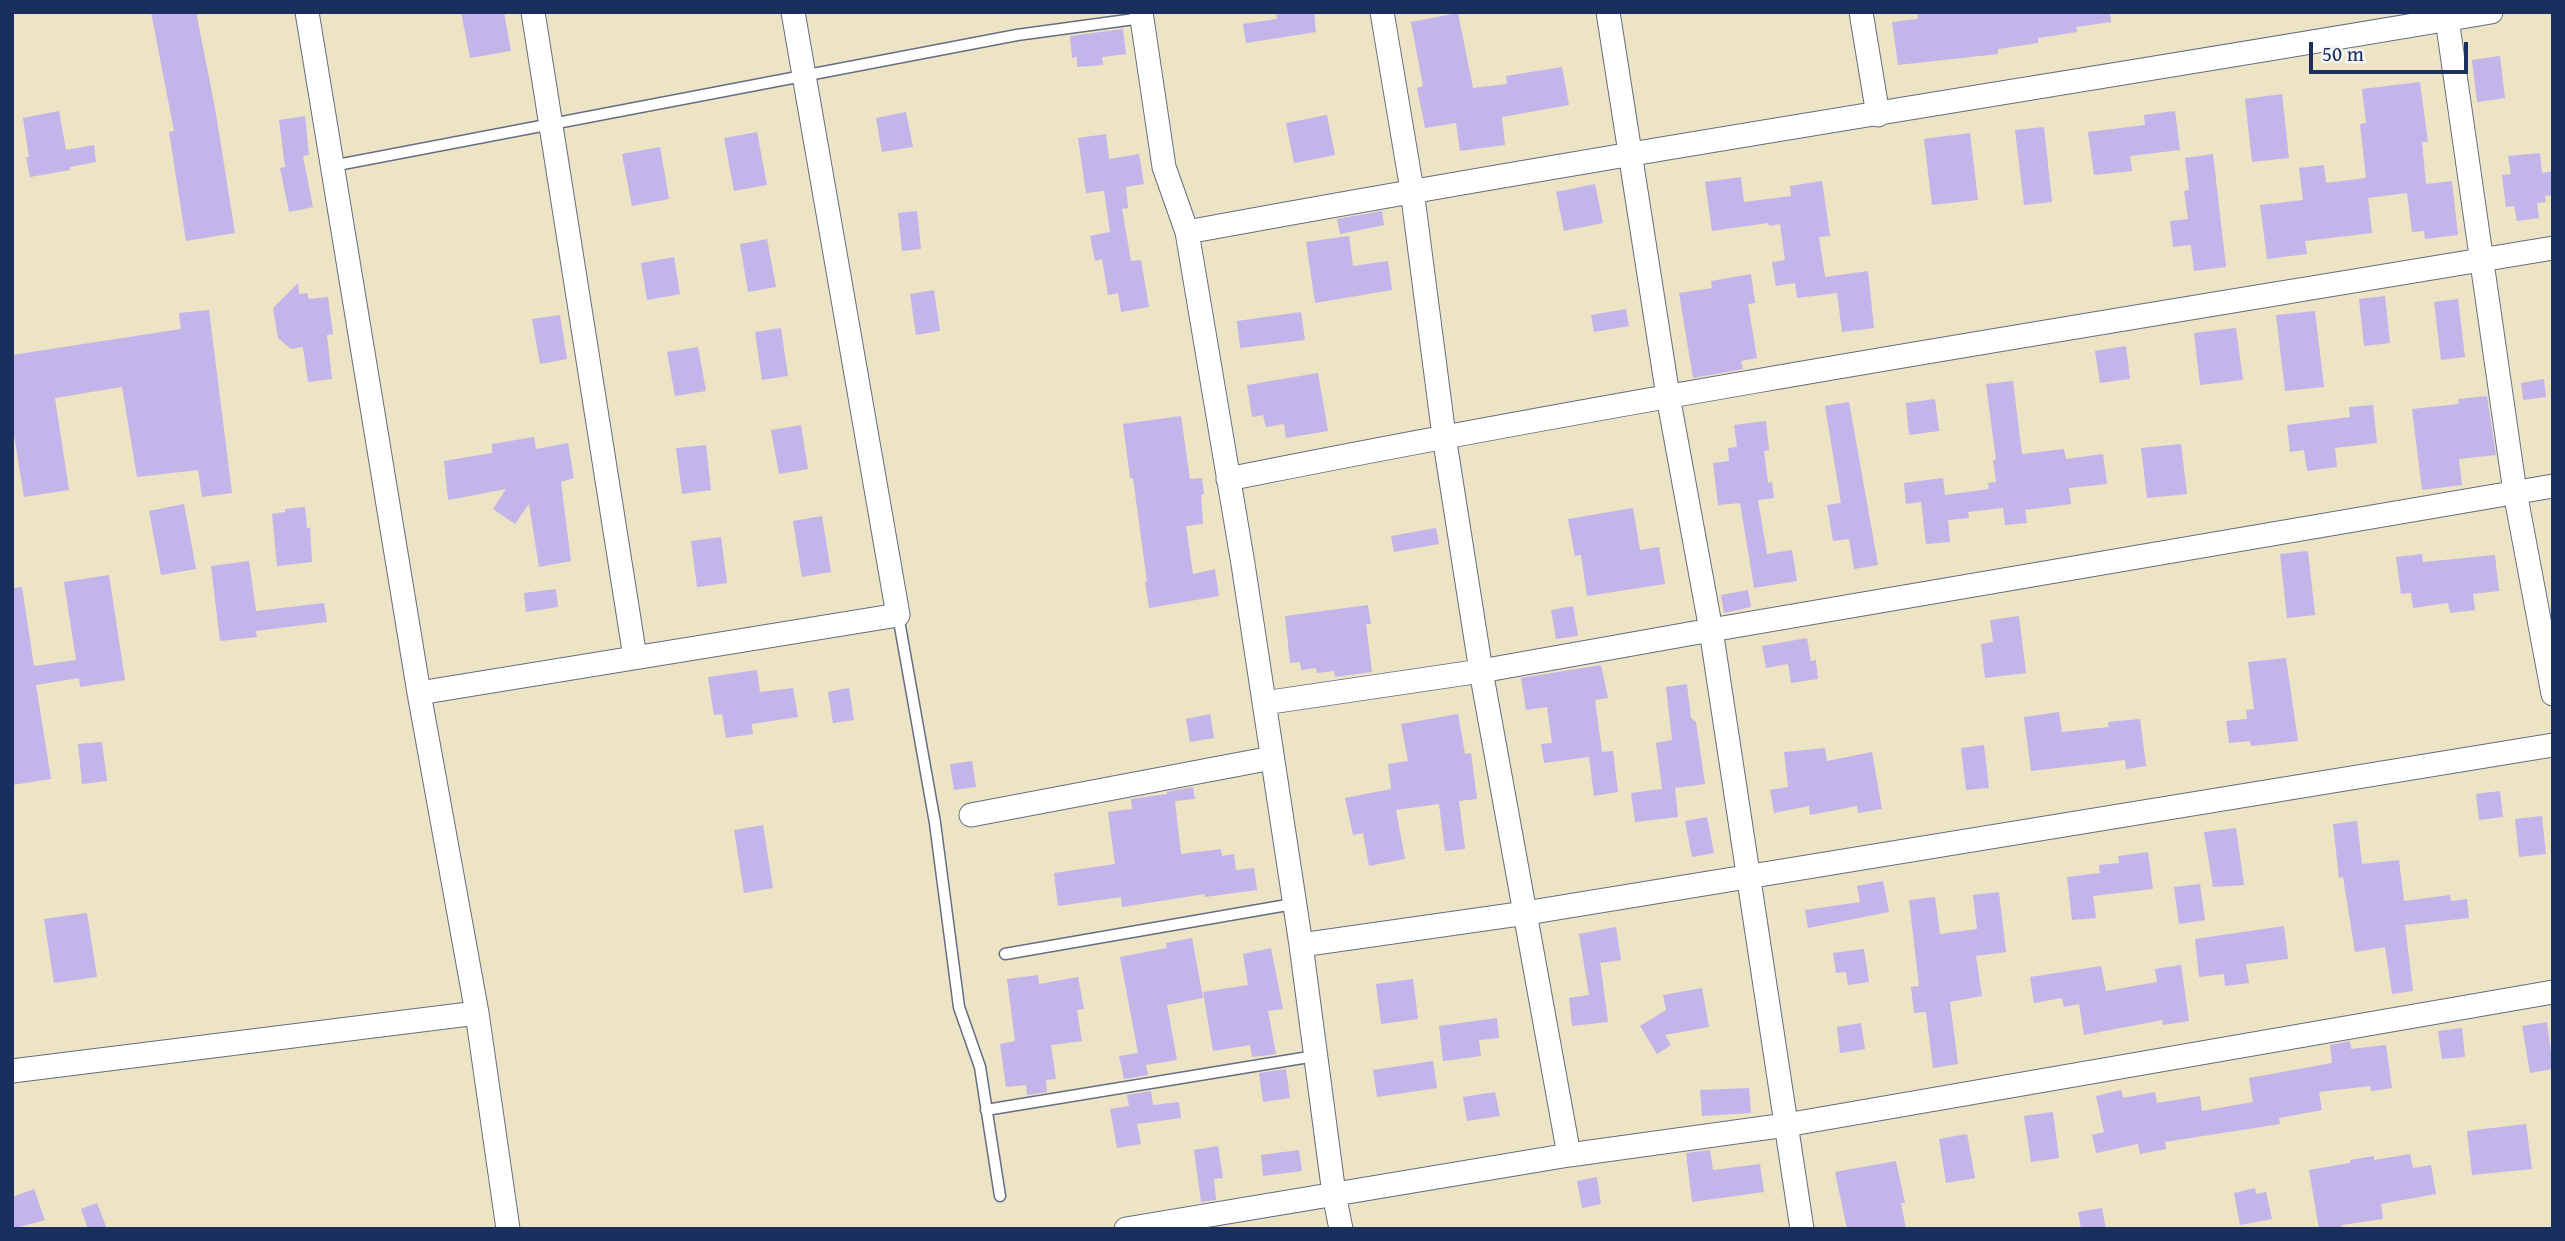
<!DOCTYPE html>
<html>
<head>
<meta charset="utf-8">
<style>
	body { margin:0 }
	#map { position:relative; width:2565px; height:1241px; overflow:hidden; background:#ede3c5; font-family:"Gentium Book Plus",serif }
	canvas { display:block }
	.frame { position:absolute; inset:0; border:14px solid #1b2f5e; pointer-events:none }
	.scale { position:absolute; left:2309px; top:42px; width:159px; height:32px; box-sizing:border-box; border:4px solid #1b2f5e; border-top:0; padding-left:9px; font-size:21px; line-height:24px; white-space:nowrap; color:#1b2f5e; -webkit-text-stroke:5px #f6f6f2; paint-order:stroke }
</style>
</head>
<body>
<div id="map">
<canvas width="2565" height="1241"></canvas>
<div class="frame"></div>
<div class="scale">50 m</div>
</div>
<script>
const c = document.querySelector('canvas').getContext('2d');
c.lineJoin = 'round';
function fillPath(path, color) { c.fillStyle = color; c.fill(path, 'evenodd'); }
function strokePath(path, color, width, dash) { c.strokeStyle = color; c.lineWidth = width; c.lineCap = dash ? 'butt' : 'round'; c.setLineDash(dash || []); c.stroke(path); }
fillPath(new Path2D(`
	M151 12H196L215 108 235 233 186 241 169 132 174 131Z
	M461 12H504L511 51 470 58Z
	M1276 12H1314L1316 32 1246 43 1243 24 1277 19Z
	M1917 12H2110L2111 22 2076 27 2077 32 2038 38V43L1998 49V54L1898 65 1892 22 1918 19Z
	M1458 13 1473 88 1507 84 1506 76 1562 67 1569 105 1502 117 1505 145 1460 151 1456 123 1425 128 1417 88 1423 86 1411 22Z
	M1123 29 1126 54 1102 57 1103 65 1077 67V57L1072 58 1070 36Z
	M2500 56 2505 98 2477 102 2472 60Z
	M2420 82 2428 142H2422L2426 184 2452 181 2458 235 2425 239 2424 231 2412 232 2407 193 2368 198 2372 233 2305 241 2307 254 2267 259 2260 205 2303 200 2299 168 2324 165 2326 183 2366 178 2360 124 2366 123 2362 89Z
	M2282 94 2289 158 2252 162 2245 99Z
	M59 111 66 150 94 145 96 162 70 167V170L30 177 26 157H29L23 118Z
	M2175 111 2180 150 2130 156 2132 171 2094 175 2088 132 2145 125 2144 115Z
	M906 112 913 147 882 152 876 118Z
	M1327 115 1335 155 1294 163 1286 123Z
	M305 116 309 155 303 156 313 207 289 212 280 168 285 167 279 120Z
	M2044 127 2052 202 2024 205 2015 130Z
	M757 132 767 185 734 191 724 138Z
	M1970 133 1978 200 1932 205 1924 139Z
	M1106 134 1109 159 1139 154 1144 184 1126 187 1128 208 1122 209 1131 261 1141 260 1149 307 1121 312 1118 293 1108 295 1102 259 1095 261 1090 236 1110 232 1104 191 1086 193 1078 138Z
	M660 147 669 199 632 206 622 154Z
	M2540 153 2542 173 2553 171V195L2545 196 2546 202 2537 203 2539 218 2517 221 2514 206 2506 207 2502 175 2511 174 2508 156Z
	M2213 154 2226 267 2194 271 2191 245 2173 247 2170 221 2188 219 2184 191 2189 190 2185 158Z
	M1741 177 1744 202 1791 196 1790 186 1822 181 1830 236 1819 237 1825 277 1868 271 1874 328 1842 332 1837 293 1797 298 1795 283 1776 286 1772 262 1785 260 1780 224 1769 226 1768 223 1712 231 1705 182Z
	M1595 184 1603 223 1564 231 1556 192Z
	M917 211 921 249 902 251 898 213Z
	M1382 211 1384 225 1340 234 1337 219Z
	M1349 236 1353 266 1388 261 1392 290 1315 303 1306 242Z
	M767 239 776 287 748 292 740 244Z
	M674 257 680 294 647 300 641 263Z
	M1751 274 1755 303 1748 304 1757 358 1741 361 1743 369 1693 378 1679 293 1712 288 1711 281Z
	M298 283 299 294 307 293 309 299 328 297 333 334 327 335 332 379 308 382 303 347 291 349 278 338 273 308Z
	M934 290 940 331 916 335 910 294Z
	M2385 296 2390 343 2364 346 2359 299Z
	M2458 299 2465 357 2441 360 2434 302Z
	M1626 309 1629 326 1594 332 1591 315Z
	M209 310 232 493 202 497 198 470 137 477 122 387 55 398 69 490 24 497 12 422V355L181 329 179 313Z
	M2315 311 2324 387 2285 391 2276 315Z
	M1301 312 1305 340 1240 348 1237 321Z
	M560 315 567 359 540 364 532 319Z
	M781 328 788 376 762 380 755 332Z
	M2236 328 2243 380 2200 385 2194 333Z
	M2126 346 2130 379 2100 383 2095 351Z
	M698 347 706 391 675 396 667 352Z
	M1318 373 1328 431 1286 438 1284 424 1266 427 1263 415 1252 417 1247 385Z
	M2544 379 2546 397 2523 400 2521 383Z
	M2013 381 2022 454 2064 449 2066 459 2103 454 2107 484 2069 488 2071 504 2025 510 2027 523 2005 525 2003 508 1968 512 1969 518 1948 520 1950 542 1926 544 1921 502 1906 504 1904 483 1943 478 1945 495 1989 489 1988 483 1996 482 1993 460H1996L1986 384Z
	M2487 396 2496 455 2459 459 2462 485 2422 490 2412 409 2459 404 2458 399Z
	M1935 399 1939 431 1909 435 1906 403Z
	M1849 402 1878 565 1854 569 1849 539 1833 541 1827 505 1841 503 1825 406Z
	M2373 405 2377 443 2335 448 2337 467 2307 471 2304 450 2290 452 2287 425 2350 417 2349 407Z
	M1181 416 1190 479 1202 478 1204 494 1201 495 1203 524 1186 526 1193 574 1215 569 1219 596 1149 608 1145 582H1147L1133 478H1130L1123 424Z
	M1766 421 1769 450 1764 451 1768 483 1772 482 1774 498 1758 500 1767 554 1792 550 1797 581 1754 588 1740 503 1718 505 1713 463 1729 461 1728 448 1737 447 1734 425Z
	M801 425 808 469 779 474 771 430Z
	M534 437 536 449 568 443 574 478 561 482 571 561 539 567 529 504 515 524 493 509 506 489 448 500 444 461 492 453V444Z
	M2181 444 2187 494 2147 498 2141 448Z
	M706 445 711 490 682 494 676 448Z
	M184 504 196 569 161 575 149 511Z
	M305 507 307 528H310L312 562 277 566 272 514 285 512V509Z
	M1633 508 1640 550 1659 547 1665 584 1587 596 1581 555 1575 556 1568 519Z
	M822 516 831 572 802 577 793 521Z
	M1436 528 1439 544 1394 552 1391 536Z
	M721 537 727 583 697 587 691 541Z
	M2308 551 2315 615 2287 618 2280 554Z
	M2422 554 2423 562 2495 555 2499 591 2473 594 2475 610 2450 613 2448 603 2413 608 2411 593 2401 594 2396 557Z
	M249 561 256 611 324 603 327 622 256 631 257 637 220 641 211 566Z
	M109 575 125 680 80 687 79 678 36 685 51 779 12 785V588L22 587 34 666 76 660 64 582Z
	M556 589 558 607 526 612 524 593Z
	M1748 590 1751 607 1724 613 1721 595Z
	M1368 605 1371 624H1366L1372 672 1335 677 1334 671 1317 673 1316 668 1301 670 1300 662 1290 663 1285 616Z
	M1573 606 1578 636 1556 639 1551 610Z
	M2019 616 2026 673 1985 678 1981 644 1993 642 1990 620Z
	M1807 638 1811 661 1816 660 1818 679 1791 683 1788 664 1766 668 1762 646Z
	M2286 658 2298 741 2251 746 2250 741 2229 743 2226 721 2247 719 2246 710 2254 709 2248 662Z
	M1601 665 1608 698 1595 700 1602 752 1613 751 1618 792 1594 796 1589 757 1544 763 1541 744 1552 743 1547 707 1526 710 1521 678Z
	M757 670 760 692 793 688 798 717 752 724 753 734 726 738 722 714 714 715 708 677Z
	M1687 684 1691 718 1696 722 1705 784 1675 788 1678 817 1635 822 1631 793 1662 789 1656 743 1672 740 1666 687Z
	M849 688 854 720 833 723 828 692Z
	M2059 712 2062 732 2109 727 2108 722 2140 719 2146 766 2126 769 2125 760 2031 771 2024 717Z
	M1210 714 1214 738 1190 742 1186 719Z
	M1458 714 1465 754 1471 753 1477 799 1459 801 1465 849 1445 851 1439 804 1396 810 1405 859 1369 866 1363 833 1353 835 1345 798 1391 789 1388 764 1408 761 1401 724Z
	M102 742 107 781 82 784 78 744Z
	M1984 745 1989 788 1966 790 1961 748Z
	M1825 748 1827 761 1872 752 1882 809 1858 813 1857 806 1810 815 1809 806 1774 813 1770 790 1788 787 1784 752Z
	M972 761 976 787 954 790 950 764Z
	M1193 787 1195 799 1175 801 1181 854 1221 849 1222 856 1234 854 1236 870 1254 868 1257 890 1205 897V894L1122 907 1121 897 1058 906 1054 873 1115 864 1108 812 1132 809 1131 799 1167 794V792Z
	M2500 791 2503 817 2479 820 2476 794Z
	M2542 816 2546 854 2519 857 2515 819Z
	M1707 817 1714 853 1692 857 1685 821Z
	M2357 821 2362 864 2399 860 2404 901 2450 895 2451 901 2467 899 2469 918 2405 925 2413 991 2392 994 2385 947 2355 952 2343 877 2339 878 2333 824Z
	M763 825 773 888 744 893 734 830Z
	M2236 828 2244 885 2213 887 2204 832Z
	M2148 852 2153 889 2093 896 2096 918 2072 920 2067 877 2100 873 2099 865 2119 863 2118 856Z
	M1883 881 1889 912 1808 928 1805 910 1860 902 1857 886Z
	M2200 884 2205 920 2179 924 2174 887Z
	M1999 892 2006 952 1976 956 1982 996 1950 1002 1958 1064 1933 1068 1926 1012 1914 1013 1911 987 1919 986 1909 900 1935 897 1940 934 1977 929 1973 895Z
	M87 913 97 977 54 983 44 919Z
	M2284 926 2288 959 2246 964 2249 983 2225 986 2224 974 2199 977 2195 939Z
	M1616 927 1621 960 1601 963 1600 961 1608 1022 1572 1026 1569 998 1589 995 1579 934Z
	M1192 938 1203 998 1167 1005 1177 1060 1146 1065 1148 1075 1124 1079 1119 1056 1138 1053 1120 957 1167 948 1166 943Z
	M1271 948 1283 1009 1268 1011 1276 1054 1252 1057 1250 1045 1213 1051 1203 992 1248 985 1243 954Z
	M1864 949 1869 982 1848 985 1846 972 1836 973 1833 953Z
	M2181 965 2189 1021 2163 1025 2162 1020 2084 1035 2079 1004 2064 1007 2062 998 2034 1003 2030 977 2101 966 2106 991 2157 982 2155 969Z
	M1038 975 1039 984 1078 977 1084 1009 1077 1010 1082 1041 1051 1045 1056 1079 1046 1080 1047 1092 1027 1095 1026 1085 1006 1087 1000 1044 1015 1041 1007 979Z
	M1413 979 1418 1019 1381 1024 1376 984Z
	M1702 988 1709 1027 1665 1035 1671 1045 1657 1054 1640 1026 1666 1010 1663 995Z
	M1497 1018 1499 1038 1479 1040 1481 1056 1443 1061 1439 1026Z
	M2547 1022 2553 1069 2530 1073 2522 1026Z
	M1861 1023 1865 1049 1840 1053 1837 1027Z
	M2462 1028 2465 1057 2442 1059 2438 1031Z
	M2350 1041 2351 1049 2386 1045 2392 1088 2371 1091 2370 1086 2319 1092 2322 1110 2279 1118 2280 1124 2165 1142 2166 1149 2140 1154 2138 1144 2096 1153 2092 1135 2104 1132 2096 1096 2121 1090 2123 1098 2155 1092 2157 1103 2200 1096 2202 1111 2253 1102 2249 1078 2332 1063 2330 1045Z
	M1433 1061 1437 1088 1377 1097 1373 1070Z
	M1286 1069 1290 1098 1263 1102 1259 1073Z
	M1749 1088 1751 1113 1702 1116 1700 1090Z
	M1151 1091 1153 1105 1179 1102 1181 1118 1137 1124 1141 1144 1117 1148 1110 1109 1129 1106 1127 1095Z
	M1495 1092 1500 1116 1467 1121 1463 1097Z
	M2053 1112 2059 1158 2031 1162 2024 1116Z
	M2526 1124 2532 1169 2472 1175 2467 1131Z
	M1967 1134 1975 1178 1946 1183 1939 1139Z
	M1218 1146 1223 1178 1214 1179 1216 1200 1201 1202 1194 1150Z
	M1299 1150 1302 1171 1263 1176 1261 1155Z
	M1710 1150 1713 1170 1760 1164 1764 1192 1692 1202 1686 1153Z
	M2410 1154 2413 1168 2431 1165 2436 1194 2381 1204 2383 1219 2342 1225V1229H2319L2309 1170 2350 1163V1160L2374 1156V1160Z
	M1896 1161 1905 1203H1901L1906 1229H1847L1835 1172Z
	M1597 1177 1601 1204 1582 1208 1577 1181Z
	M2255 1188 2256 1194 2266 1192 2272 1219 2240 1225 2234 1193Z
	M34 1189 45 1220 12 1229V1197Z
	M97 1203 107 1229H88L81 1209Z
	M2102 1208 2106 1229H2081L2078 1212Z`), '#c3b4ea');
const lane = new Path2D(`
	M332 166 1017 35 1142 18
	M898 615 935 823 959 1007 980 1067 1000 1196
	M1005 954 1293 904
	M986 1110 1315 1056`);
const street = new Path2D(`
	M307 12 419 693 477 1013 508 1229
	M533 12 635 657
	M1141 12 1164 167 1187 232 1243 564 1301 945 1334 1194 1341 1229
	M1382 12 1412 190 1444 436 1481 671 1569 1155
	M1608 12 1668 396 1711 630 1802 1229
	M1861 12 1878 115
	M2446 12 2515 492 2553 694
	M1187 232C1620 152 2056 86 2491 12
	M1228 479C1667 391 2110 322 2553 248
	M419 693 898 615 793 12
	M1264 703 1481 671 1711 630 2553 486
	M971 815 1272 758
	M1301 945 1526 913 2553 745
	M12 1071 477 1013
	M1126 1229 1569 1155 1786 1125 2553 992`);
strokePath(lane, '#646e82', 13);
strokePath(street, '#646e82', 25);
strokePath(lane, '#fff', 10);
strokePath(street, '#fff', 23);
</script>
</body>
</html>
